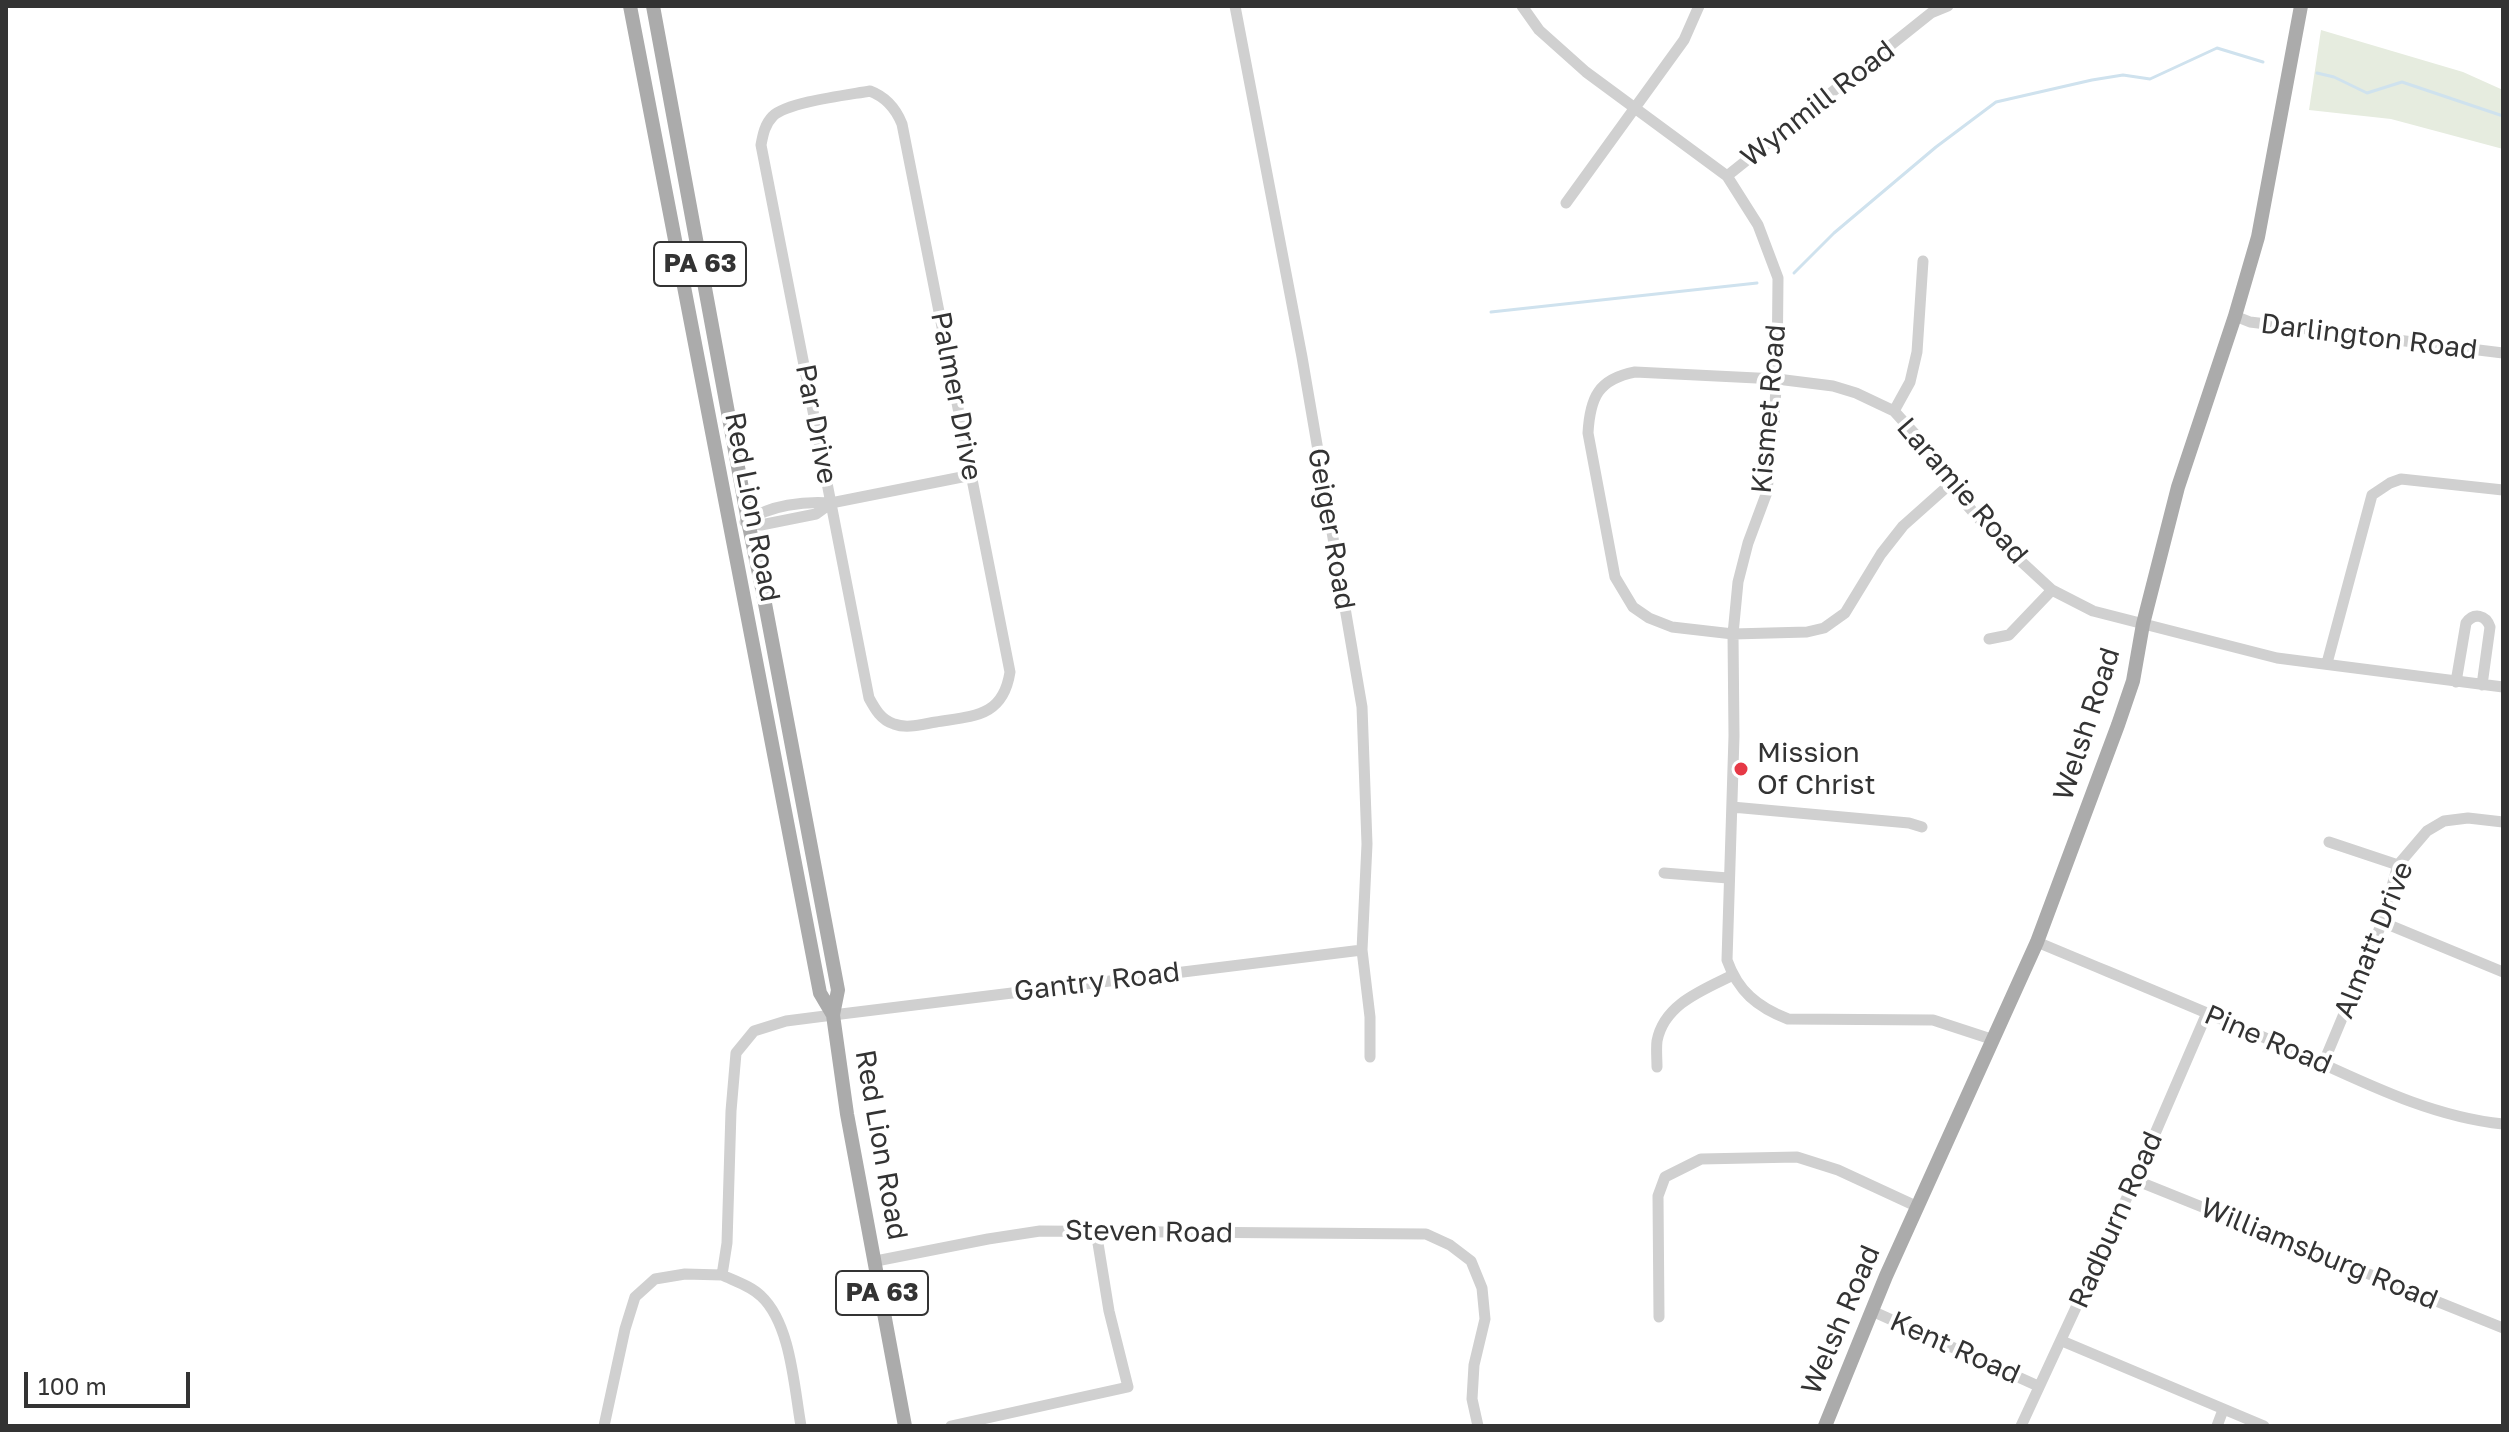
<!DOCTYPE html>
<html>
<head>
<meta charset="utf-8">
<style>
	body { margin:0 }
	#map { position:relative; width:2509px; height:1432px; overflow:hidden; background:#fff; font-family:"Golos Text",sans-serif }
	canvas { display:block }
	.frame { position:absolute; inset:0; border:8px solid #333; pointer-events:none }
	.scale { position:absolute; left:24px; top:1372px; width:166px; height:36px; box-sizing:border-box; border:4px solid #333; border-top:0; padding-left:10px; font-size:24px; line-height:28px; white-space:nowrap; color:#333; -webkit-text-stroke:6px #fff; paint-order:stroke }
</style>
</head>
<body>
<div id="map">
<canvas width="2509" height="1432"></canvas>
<div class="frame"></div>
<div class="scale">100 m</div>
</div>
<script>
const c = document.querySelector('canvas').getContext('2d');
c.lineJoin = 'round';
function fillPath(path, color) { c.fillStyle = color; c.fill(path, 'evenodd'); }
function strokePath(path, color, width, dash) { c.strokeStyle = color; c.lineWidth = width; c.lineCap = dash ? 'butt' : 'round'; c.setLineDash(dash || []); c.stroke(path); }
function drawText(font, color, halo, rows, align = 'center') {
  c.font = font + ' "Golos Text",sans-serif'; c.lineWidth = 8; c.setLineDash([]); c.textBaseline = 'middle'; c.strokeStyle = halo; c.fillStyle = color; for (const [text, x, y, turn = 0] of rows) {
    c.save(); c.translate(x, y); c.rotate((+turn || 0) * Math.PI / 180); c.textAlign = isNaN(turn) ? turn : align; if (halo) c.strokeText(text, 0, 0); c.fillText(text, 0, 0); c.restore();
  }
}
fillPath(new Path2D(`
	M2321 30 2463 72 2503 90V149L2391 119 2309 110Z`), '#e6ecdf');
strokePath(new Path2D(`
	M2317 73 2334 77 2367 93 2402 82 2503 116
	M1794 273 1834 233 1936 147 1996 102 2092 80 2123 75 2150 79 2217 48 2263 62
	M1491 312 1757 283`), '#cfe2ee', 3);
strokePath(new Path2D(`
	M1235 6 1302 357 1362 707 1367 844 1362 950 1370 1017V1057
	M1522 6 1539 30 1586 72 1727 176 1758 225 1778 278 1777 379 1767 492 1748 543 1738 582 1733 634 1734 736 1727 960C1738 991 1757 1007 1788 1019L1933 1020 1991 1039
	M870 91C886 97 896 109 902 124L1010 672C1003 717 974 716 936 722 923 724 907 729 894 724 881 720 875 709 869 698L761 145C763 134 765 124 773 116 788 102 848 95 870 91Z
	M1727 176 1931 13 1948 6
	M1566 203 1684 40 1699 6
	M2235 316 2250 322 2503 353
	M1894 411 1910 382 1917 352 1923 261
	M1949 485 1903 526 1881 554 1845 613 1824 628 1807 632 1733 634 1672 627 1649 618 1633 607 1615 577 1588 433C1590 398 1598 379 1635 372L1777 379 1833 386 1856 393 1894 411 1923 443 1949 485 1999 541 2052 590 2093 611 2277 658 2503 687
	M748 521C769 505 805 501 831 503L972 475
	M745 522 761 525 816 514 831 503
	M1989 639 2009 635 2052 590
	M2327 663 2372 495 2390 483 2401 479 2503 490
	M2456 682 2466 623C2474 612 2486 615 2490 627L2482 685
	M1732 807 1909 823 1922 827
	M2329 842 2398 865
	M1664 873 1728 878
	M2382 922 2503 972
	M2037 942C2118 976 2199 1009 2279 1044 2352 1076 2424 1116 2503 1124
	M2323 1064 2381 925 2398 865 2427 831 2444 821 2468 818 2503 822
	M1657 1067C1657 1059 1656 1049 1657 1041 1664 1004 1703 990 1733 975
	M2135 1180 2503 1328
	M876 1261 988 1239 1040 1231 1426 1234 1450 1245 1471 1261 1482 1288 1485 1319 1474 1365 1472 1399 1478 1426
	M1872 1311 2038 1386
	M1659 1317 1658 1196 1665 1177 1701 1159 1797 1157 1838 1170 1918 1207
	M2062 1341 2264 1426
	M604 1426 625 1329 635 1297 655 1279 685 1274 722 1275
	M801 1426C794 1387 791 1324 761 1296 751 1286 735 1281 722 1275L727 1243 731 1111 736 1053 754 1031 786 1021 833 1015 1362 950
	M951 1426 1128 1387 1109 1311 1096 1231
	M2021 1426 2135 1180 2207 1013
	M2217 1426 2223 1410`), '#d0d0d0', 11);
strokePath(new Path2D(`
	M630 6 820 993 833 1015
	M653 6 748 521 763 593 838 990 833 1015 847 1114 905 1426
	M1825 1426 1886 1276 2037 942 2118 725 2133 681 2143 624 2178 487 2235 316 2258 237 2301 6`), '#ababab', 14);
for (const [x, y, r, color] of [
	[1741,769,8,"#e63946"]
]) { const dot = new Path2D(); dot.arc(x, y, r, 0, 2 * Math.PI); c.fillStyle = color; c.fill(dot); strokePath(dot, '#fff', 3); }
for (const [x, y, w] of [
	[700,264,92],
	[882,1293,92]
]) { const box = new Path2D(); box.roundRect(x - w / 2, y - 22, w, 44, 6); c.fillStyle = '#fff'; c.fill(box); strokePath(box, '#333', 2); }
drawText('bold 26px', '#333', null, [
	["PA 63",700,264],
	["PA 63",882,1293]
]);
drawText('28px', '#333', '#fff', [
	["Wynmill Road",1818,104,-38],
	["Darlington Road",2369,337,7],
	["Palmer Drive",956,396,79],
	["Kismet Road",1769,409,-85],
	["Par Drive",816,424,79],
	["Laramie Road",1962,491,49],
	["Red Lion Road",752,507,79],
	["Geiger Road",1331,529,80],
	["Welsh Road",2087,724,-72],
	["Almatt Drive",2374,940,-68],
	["Gantry Road",1097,982,-7],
	["Pine Road",2268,1040,23],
	["Red Lion Road",881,1145,80],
	["Radburn Road",2116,1220,-66],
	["Steven Road",1149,1232,1],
	["Williamsburg Road",2319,1254,22],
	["Welsh Road",1841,1320,-67],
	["Kent Road",1955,1348,24]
]);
drawText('28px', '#333', '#fff', [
	["Mission",1757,753],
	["Of Christ",1757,785]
], 'left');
</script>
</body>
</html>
